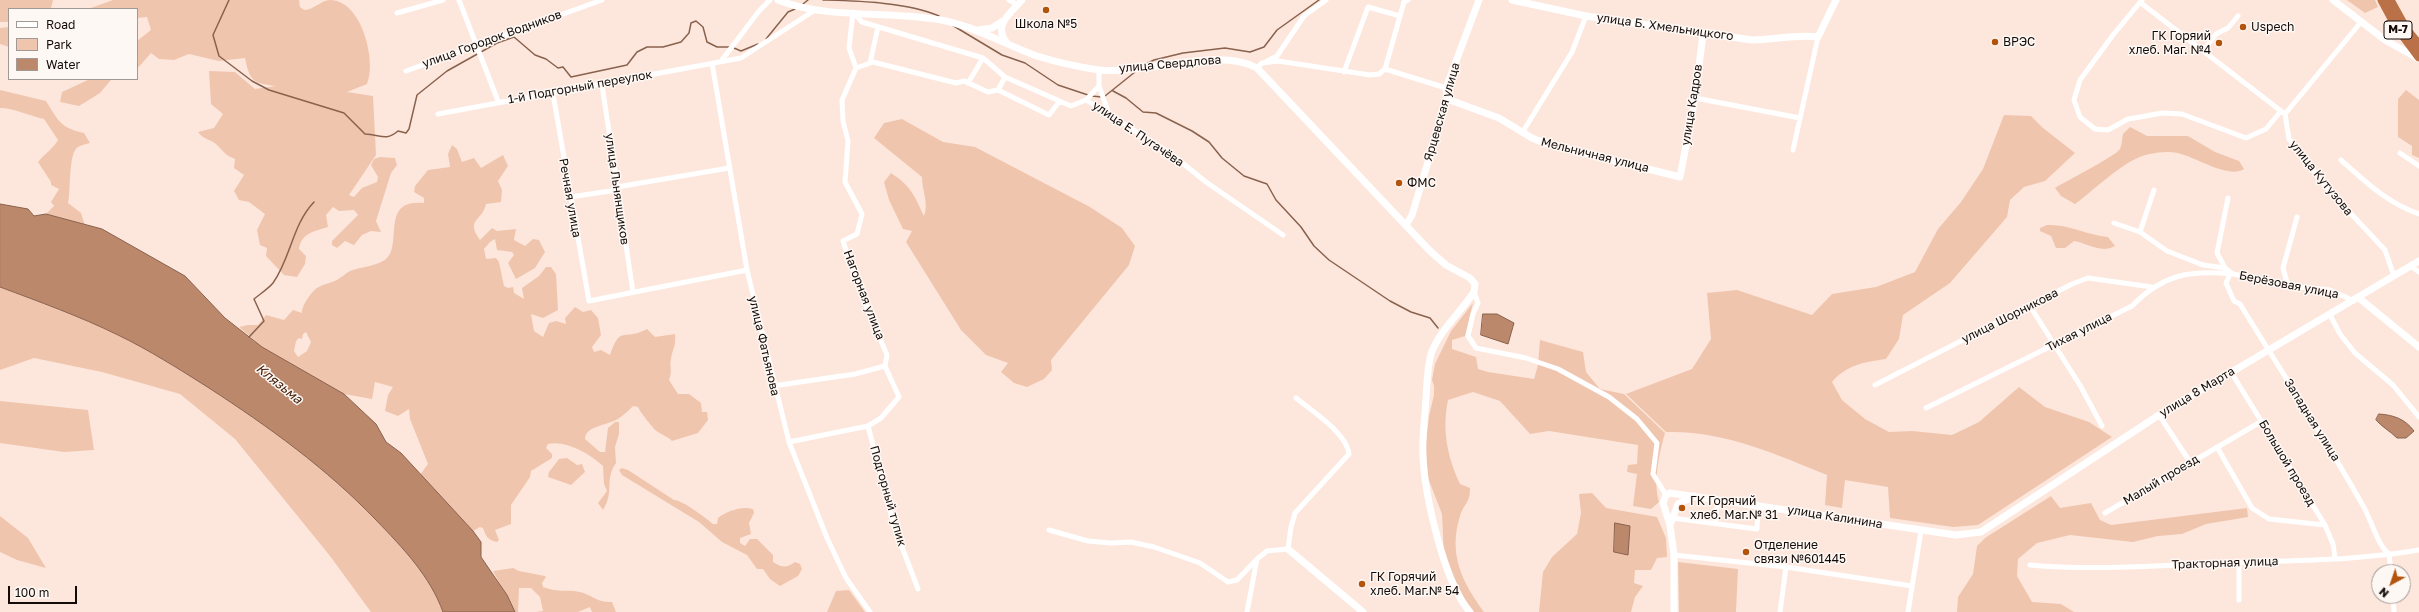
<!DOCTYPE html>
<html>
<head>
<meta charset="utf-8">
<style>
	body { margin:0 }
	#map { position:relative; width:2419px; height:612px; overflow:hidden; background:#fde7dc; font-family:"Golos Text",sans-serif }
	canvas { display:block }
	.legend { position:absolute; left:8px; top:8px; width:130px; height:72px; box-sizing:border-box; background:#fef8f5; border:1px solid #a09996; margin:0; padding:5px 7px; list-style:none; font-size:12px; color:#130b07 }
	.legend li { display:flex; align-items:center; gap:8px; height:20px }
	.legend b { width:20px; border:1px solid #a09996 }
	.north { position:absolute; left:2371px; top:564px; width:40px; height:40px; box-sizing:border-box; background:#fef8f5; border:1px solid #a09996; border-radius:50%; rotate:220deg; font-size:11px; font-weight:700; line-height:16px; text-align:center; color:#130b07 }
	.north::after { content:''; display:block; margin:auto; width:14px; height:18px; background:#b3540c; clip-path:polygon(50% 0,100% 100%,50% 72%,0 100%) }
	.scale { position:absolute; left:8px; top:586px; width:69px; height:18px; box-sizing:border-box; border:2px solid #130b07; border-top:0; padding-left:5px; font-size:12px; line-height:14px; white-space:nowrap; color:#130b07; -webkit-text-stroke:3px #fef8f5; paint-order:stroke }
</style>
</head>
<body>
<div id="map">
<canvas width="2419" height="612"></canvas>
<ul class="legend">
<li><b style="height:5px;background:#fff"></b>Road</li>
<li><b style="height:11px;background:#f0c5ae"></b>Park</li>
<li><b style="height:11px;background:#bc886c"></b>Water</li>
</ul>
<div class="north">N</div>
<div class="scale">100 m</div>
</div>
<script>
const c = document.querySelector('canvas').getContext('2d');
c.lineJoin = 'round';
function fillPath(path, color) { c.fillStyle = color; c.fill(path, 'evenodd'); }
function strokePath(path, color, width, dash) { c.strokeStyle = color; c.lineWidth = width; c.lineCap = dash ? 'butt' : 'round'; c.setLineDash(dash || []); c.stroke(path); }
function drawText(font, color, halo, rows, align = 'center') {
  c.font = font + ' "Golos Text",sans-serif'; c.lineWidth = 3; c.setLineDash([]); c.textBaseline = 'middle'; c.strokeStyle = halo; c.fillStyle = color; for (const [text, x, y, turn = 0] of rows) {
    c.save(); c.translate(x, y); c.rotate((+turn || 0) * Math.PI / 180); c.textAlign = isNaN(turn) ? turn : align; if (halo) c.strokeText(text, 0, 0); c.fillText(text, 0, 0); c.restore();
  }
}
fillPath(new Path2D(`
	M0 0H53L51 9H9V22H0Z
	M113 0H299L300 7 304 10C314 10 321 0 330 0 362 0 377 62 367 84L347 92 373 96 376 155 349 195 354 197 362 188 377 182 378 177 371 165 374 159 380 157 395 158 397 165 391 173 376 221 381 232 371 231 362 235 354 245 345 241 337 248 332 245V241L358 215 354 210 339 211 333 207 326 215 328 227C315 231 301 233 299 249L306 256 305 264 297 277 284 275 266 256 267 248 260 245 257 230 265 214 249 202 239 200 234 191 244 175 234 168 235 159C225 155 225 153 218 146 212 139 203 140 198 132L214 128 223 114 211 104 209 71 235 72 255 89 276 86C253 83 250 82 245 58L219 61 189 54 174 60 159 59 151 53 137 69V41L151 30 147 17 137 18V9H88Z
	M2347 0H2375L2378 7 2365 13Z
	M9 27V47L0 44V28Z
	M90 79H119L111 80 100 93 79 106 60 102 62 92Z
	M0 90 46 101C58 120 60 128 84 133L90 143C86 144 81 145 78 147 68 153 71 191 68 203L81 213 85 225 46 214 54 206 51 202 59 189 51 185V182L38 162C44 154 53 149 58 140L44 119C30 116 14 108 0 108Z
	M2406 90 2419 100V158L2412 155V146L2398 137V99Z
	M2004 115 2031 116 2043 128 2075 153 2045 181 2024 187 2010 200 2007 217 1950 283 1903 315 1899 339 1886 359C1865 362 1846 365 1832 382L1842 400 1865 419 1889 432 1912 431 1952 435 1979 422 2019 387 2045 407 2089 422 2112 437 1978 525 1953 527 1890 518 1888 487 1845 480 1842 508 1825 505 1827 475C1776 454 1722 430 1666 432L1626 394 1692 369 1711 339 1707 293 1737 290 1812 315 1832 294 1876 287 1915 272 1938 229 1961 202 1983 169Z
	M902 119 943 142 975 147 1090 207 1122 228 1135 246 1129 265 1051 360 1052 370 1044 379 1027 387 1014 383 1001 372 1008 363 986 355 961 330 906 242 912 231 903 229 889 200 884 182 891 173C911 186 914 195 924 216 929 203 922 191 922 177L874 138 884 123Z
	M2130 127 2147 136H2188L2215 152 2239 161 2244 169C2229 179 2197 158 2181 154 2171 151 2160 152 2150 154 2125 158 2095 190 2075 204L2061 196 2055 188C2066 181 2116 156 2120 149 2122 145 2122 138 2123 134Z
	M452 145 457 149 462 162 474 158 481 168 503 155 508 166 498 181 502 190 501 202 486 204C482 222 465 219 480 240L492 228 497 231 516 229 514 240 525 246 533 239 539 240 545 252 535 268 516 279 508 263 514 255 512 252 497 250 495 239 490 242 484 249 486 259 496 258 499 262 504 286 508 288 513 287 514 293 524 299 522 288 539 276 546 267H551L556 274 558 310 543 318 531 314 534 331 543 337 549 323 556 321 566 324 565 318 575 307 583 312 591 310 598 318 601 335 592 347 594 352 601 350 610 355C621 324 622 342 647 329L655 337 675 334C676 348 673 347 671 359 669 367 673 370 669 380L678 394H689L701 403 702 412H707L708 420 698 433 672 441C667 436 664 436 658 432 654 430 640 412 638 407L633 406C629 410 624 415 618 419 608 425 585 426 585 439L600 452H605L608 428 615 422H619V434L615 447 616 463C604 480 615 491 603 510L598 503 607 491 604 484 603 466C590 454 566 440 548 444L546 448 552 454V458L531 471 530 477 511 505V524L495 530 499 540 497 542C488 540 486 537 483 528L480 527 473 531 420 475 428 464 410 419 409 409 398 416 385 411 388 395 393 387 375 382 372 399 344 394 262 347 239 327 248 325H258L266 315 284 320 293 310 302 313C301 307 311 292 317 288 323 284 331 283 337 280 342 277 346 273 350 271 360 267 372 267 383 261 406 249 377 198 424 203V198L414 192 415 186 428 170 450 167 448 154ZM306 332 311 342 307 351 298 357 294 351 296 341 299 338 302 339 303 334Z
	M2047 225C2068 224 2087 235 2108 237L2115 246C2101 254 2087 243 2074 241L2065 248H2056L2051 236 2040 231V228Z
	M0 287C40 302 79 316 118 335 149 350 179 369 209 388 269 427 326 468 376 520 403 548 430 576 443 612H371L330 556 235 439 180 394 102 372 34 358 0 370Z
	M1473 303 1465 336 1452 340V349L1476 357 1478 369 1488 372 1534 379 1538 365 1540 340 1583 352 1586 372 1600 389 1624 394 1665 433C1659 454 1653 482 1659 502L1651 509 1633 506 1637 474 1627 472 1628 465 1637 464 1638 445 1549 431 1530 434 1500 401 1473 392 1448 400C1442 430 1447 456 1460 484L1470 488C1470 504 1464 503 1460 516 1448 554 1462 582 1484 612H1471L1444 558 1442 514 1428 478 1425 451 1429 416 1434 395V386L1432 380 1435 364 1451 331Z
	M0 401 88 410 94 450 64 452 0 443Z
	M567 458 577 465 582 464 585 472 571 485 548 477 549 472 559 459Z
	M622 468 628 470 674 500C682 500 706 518 713 524H717L718 518C728 511 741 506 753 509L754 513 749 523 751 534 740 538V543L745 546 750 539H757L773 555V562C783 568 786 568 795 562L800 564 802 569 798 576 780 586 770 579 763 569H757L747 555 722 542 699 522 622 475 619 470Z
	M1592 493 1606 508 1657 517 1666 538 1667 557 1657 558 1651 570H1635L1634 583 1643 586 1635 597 1631 612H1539L1543 572 1552 557 1577 534 1581 513 1579 494Z
	M2051 496 2060 508 2091 503 2100 520 2111 525 2247 508 2248 517 2206 524 2182 534 2158 536 2133 542 2070 535 2037 543 2018 559 2017 576 2032 602 2061 604 2074 612H1957L1958 597 1973 574 1977 546 1985 538Z
	M0 516 28 538 46 568 17 560 0 552Z
	M1678 562 1738 569 1736 612H1679Z
	M513 568 519 571 545 576 546 577 542 583 543 587C559 593 567 589 580 592 595 596 595 602 612 602L616 612H592L590 607 578 612H536L543 611 540 597 531 588H519L518 612H515L493 571Z
	M849 590 865 612H827L836 591Z`), '#f0c5ae');
const water = new Path2D(`
	M0 204 28 209 34 216 46 214 102 229 185 276 225 318 262 347 344 394 376 424 386 442 401 453 473 531 481 542V557L507 595 515 612H443C430 576 403 548 376 520 326 468 269 427 209 388 179 369 149 350 118 335 79 316 40 302 0 287Z
	M1483 314H1497L1514 323 1508 344 1481 335Z
	M2379 414C2394 415 2405 419 2414 431L2406 438H2397C2390 431 2382 427 2376 420Z
	M1615 523 1630 526 1628 555 1614 552Z`);
fillPath(water, '#bc886c');
strokePath(water, '#89624e', 1);
strokePath(new Path2D(`
	M229 0 213 35 219 56 252 81 269 90 344 113 365 134C380 134 385 142 398 131L406 133 409 129 417 95 447 71 497 43 514 37 535 55 546 59 558 68 563 67 571 77 627 65 637 52 647 47H663L681 42 689 33 691 23 696 21 703 27 707 42 717 47H730
	M823 0C856 1 908 2 939 16
	M803 4 808 0
	M952 25 1002 55 1025 63 1058 85 1088 95
	M766 39 788 12 795 9
	M734 48 741 51 758 44
	M1146 64 1154 60 1183 53 1225 48 1250 52 1264 47 1277 30 1319 0
	M1113 91 1126 98 1143 112 1156 113 1192 131 1209 142 1222 158 1244 176 1267 184 1276 200 1301 227 1314 246 1329 260 1390 301 1411 312 1430 318 1438 328
	M1091 96 1102 97
	M1105 96 1135 72
	M249 337 264 321 254 299C260 294 268 289 273 283 291 258 292 225 314 202`), '#89624e', 1.5);
strokePath(new Path2D(`
	M459 0 498 101
	M1009 0 1018 5
	M2142 0 2113 35 2080 80 2074 100 2080 117 2095 129 2108 130 2128 119 2140 117 2162 113 2182 114 2246 138 2266 129 2281 111 2285 114 2361 22
	M2141 3 2281 111
	M853 12 849 48 856 68
	M397 13 443 0
	M854 13 862 22 983 58 1005 77 1071 106 1086 100 1170 153 1206 182 1283 235
	M2203 51 2216 34 2228 28 2238 16
	M722 60 759 11 770 0
	M1267 61 1277 56 1304 16 1326 0
	M712 63 747 270 789 442 827 538 846 578 870 612
	M870 63 878 27
	M856 68 873 62 956 83 964 81 988 92 998 90 1049 115 1059 102
	M1257 68 1262 63 1278 61 1370 75 1379 74 1385 69 1446 88
	M1385 69 1404 2 1408 0
	M406 71 602 0
	M1344 72 1368 7 1400 16
	M968 83 983 58
	M602 85 633 292
	M1099 86V70
	M998 90 1005 77
	M553 94 589 301 747 270
	M1695 98 1800 118
	M1086 100 1099 86 1109 114
	M438 114 741 58 815 10
	M2285 114 2289 139 2325 186 2385 250 2394 276
	M1522 133 1572 52 1586 16
	M1793 150 1818 37
	M2400 153 2419 166
	M2341 160C2366 182 2387 203 2419 214
	M617 187 729 168
	M570 197 617 190
	M2114 223 2140 232 2167 251 2203 265 2225 268 2233 274 2288 286 2330 290 2354 301
	M2140 232 2154 190
	M2411 266 2419 272
	M2225 268 2217 253 2228 198
	M2230 274 2226 283 2234 301 2240 304C2281 371 2324 436 2362 504 2371 518 2377 545 2389 554L2391 572
	M2288 286 2283 268 2297 217
	M1474 292 1478 303 1473 314 1468 336 1476 348 1526 358 1558 369 1609 397 1637 419 1657 443 1653 474 1666 495
	M2030 306 2081 387 2102 426
	M2330 315 2340 334 2355 353 2393 385 2419 417
	M2231 372 2325 525 2333 544 2335 558
	M1875 385 2072 284 2088 278 2152 287
	M773 386 855 374 885 366
	M1926 408 2132 306C2163 274 2190 270 2233 274
	M2159 415 2190 462
	M868 426 894 526 918 589
	M789 442 868 426 881 418 899 397 885 366 887 355 859 289 843 241 857 234 862 214 845 182 848 141 843 121 842 100 856 68
	M2217 447 2252 508 2269 519 2325 525
	M2105 513 2262 421
	M1672 518 1757 529 1758 504
	M1715 524 1718 499
	M1049 530 1088 541 1111 543 1131 542 1154 547 1200 563 1228 582 1237 580 1256 560
	M1674 555 1786 567 1912 586
	M2030 565C2096 571 2162 565 2228 563 2291 560 2356 561 2419 550
	M2393 596 2394 612
	M2239 600V562
	M1247 612 1257 559 1267 551 1288 549 1291 527 1295 513 1349 454C1347 433 1311 410 1296 398
	M1780 612 1786 567
	M1908 612 1921 531`), '#fff', 5);
strokePath(new Path2D(`
	M778 0C827 20 894 10 946 21 978 28 1006 45 1037 56 1056 62 1079 67 1099 70 1145 75 1219 46 1257 68L1430 251 1446 265 1470 278 1475 284 1474 292C1461 312 1439 331 1431 354 1427 369 1427 384 1426 399 1425 417 1422 436 1423 454 1424 493 1444 583 1470 612
	M1512 0 1586 16 1752 40C1775 40 1795 34 1818 37L1836 0
	M2333 0 2385 40 2419 59
	M978 30 992 28 1003 21
	M1007 43C992 25 1011 13 1022 0
	M1447 99 1499 118 1532 138 1544 143 1680 177 1695 98 1703 34
	M1406 225 1412 215 1447 99 1446 88 1479 0
	M2359 298 2419 347
	M1670 525 1678 504 1694 496
	M1288 549 1363 612
	M1674 612V555L1670 525 1663 503 1666 495 1670 493 1956 535 1981 532 2159 415 2419 261`), '#fff', 7);
strokePath(new Path2D(`
	M2382 0 2396 26 2419 57
	M2390 0 2406 29 2419 45`), '#ba7148', 9);
for (const [x, y, r, color] of [
	[1046,10,4,"#b3540c"],
	[2243,27,4,"#b3540c"],
	[1995,42,4,"#b3540c"],
	[2219,43,4,"#b3540c"],
	[1399,183,4,"#b3540c"],
	[1682,508,4,"#b3540c"],
	[1746,552,4,"#b3540c"],
	[1362,584,4,"#b3540c"]
]) { const dot = new Path2D(); dot.arc(x, y, r, 0, 2 * Math.PI); c.fillStyle = color; c.fill(dot); strokePath(dot, '#fef8f5', 1.5); }
for (const [x, y, w] of [
	[2398,30,28]
]) { const box = new Path2D(); box.roundRect(x - w / 2, y - 9, w, 18, 3); c.fillStyle = '#fef8f5'; c.fill(box); strokePath(box, '#130b07', 1); }
drawText('bold 11px', '#130b07', null, [
	["М-7",2398,30]
]);
drawText('12px', '#130b07', '#fef8f5', [
	["Школа №5",1046,24,"center"],
	["Uspech",2251,27],
	["ГК Горяий",2211,36,"right"],
	["хлеб. Маг. №4",2211,50,"right"],
	["ВРЭС",2003,42],
	["ФМС",1407,183],
	["ГК Горячий",1690,501],
	["хлеб. Маг.№ 31",1690,515],
	["Отделение",1754,545],
	["связи №601445",1754,559],
	["ГК Горячий",1370,577],
	["хлеб. Маг.№ 54",1370,591]
], 'left');
drawText('12px', '#130b07', '#fef8f5', [
	["улица Б. Хмельницкого",1665,27,8],
	["улица Городок Водников",492,39,-20],
	["улица Свердлова",1170,64,-5],
	["1-й Подгорный переулок",580,87,-10],
	["улица Кадров",1692,105,-81],
	["Ярцевская улица",1442,112,-74],
	["улица Е. Пугачёва",1138,134,34],
	["Мельничная улица",1595,155,14],
	["улица Кутузова",2321,178,51],
	["улица Льнянщиков",617,189,82],
	["Речная улица",570,198,80],
	["Берёзовая улица",2289,285,11],
	["Нагорная улица",864,295,69],
	["улица Шорникова",2010,316,-27],
	["Тихая улица",2079,332,-27],
	["улица Фатьянова",764,346,77],
	["улица 8 Марта",2197,392,-31],
	["Западная улица",2312,420,58],
	["Большой проезд",2287,463,59],
	["Малый проезд",2161,480,-31],
	["Подгорный тупик",888,496,74],
	["улица Калинина",1835,517,9],
	["Тракторная улица",2225,563,-2]
]);
drawText('italic 13px', '#46220c', '#fef8f5', [
	["Клязьма",279,384,39]
]);
</script>
</body>
</html>
